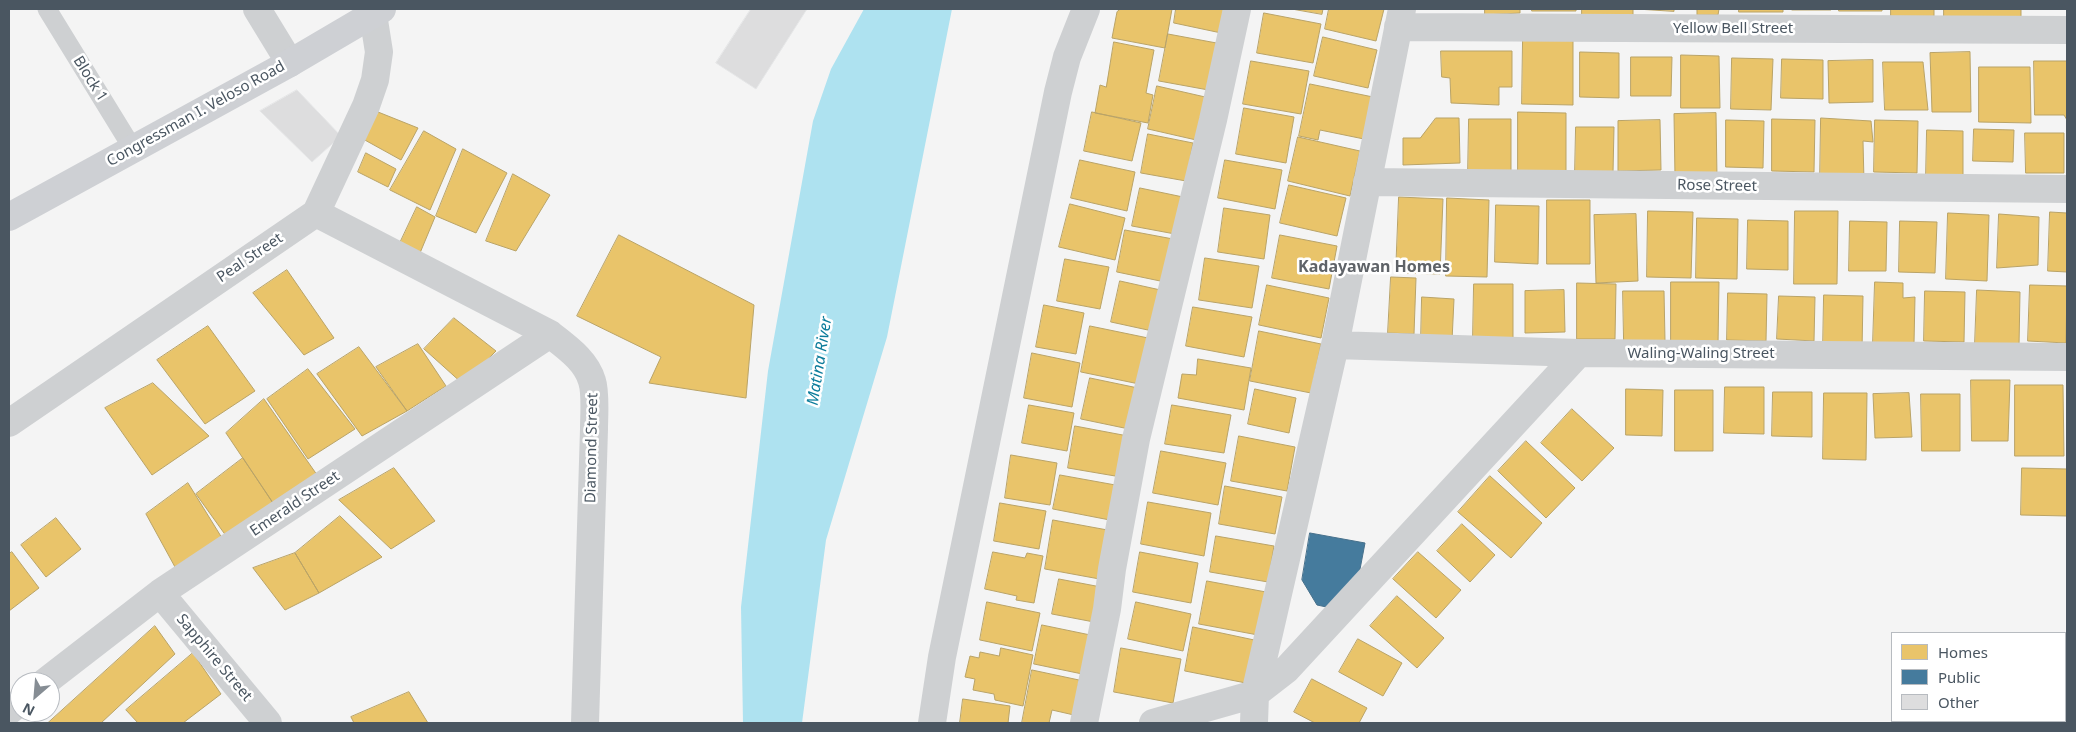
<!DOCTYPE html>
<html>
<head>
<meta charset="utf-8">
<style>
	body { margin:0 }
	#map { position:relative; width:2076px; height:732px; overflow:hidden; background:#f4f4f4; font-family:"Noto Sans",sans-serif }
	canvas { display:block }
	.frame { position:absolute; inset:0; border:10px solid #4a5661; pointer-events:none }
	.legend { position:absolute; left:1891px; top:632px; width:175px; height:90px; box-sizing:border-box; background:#fff; border:1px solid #b7bbc0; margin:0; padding:6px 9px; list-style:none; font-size:15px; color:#4a5661 }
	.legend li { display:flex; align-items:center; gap:10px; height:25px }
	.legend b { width:25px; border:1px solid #b7bbc0 }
	.north { position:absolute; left:10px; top:672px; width:50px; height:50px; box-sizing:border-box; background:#fff; border:1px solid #b7bbc0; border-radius:50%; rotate:207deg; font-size:14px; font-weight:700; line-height:20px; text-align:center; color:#4a5661 }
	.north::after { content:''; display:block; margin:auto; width:18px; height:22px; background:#868d94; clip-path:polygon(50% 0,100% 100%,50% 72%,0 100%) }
</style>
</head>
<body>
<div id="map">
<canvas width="2076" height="732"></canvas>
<div class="frame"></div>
<ul class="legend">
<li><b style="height:14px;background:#e9c46a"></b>Homes</li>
<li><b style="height:14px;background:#457b9d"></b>Public</li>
<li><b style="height:14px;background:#ddddde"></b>Other</li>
</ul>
<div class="north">N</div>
</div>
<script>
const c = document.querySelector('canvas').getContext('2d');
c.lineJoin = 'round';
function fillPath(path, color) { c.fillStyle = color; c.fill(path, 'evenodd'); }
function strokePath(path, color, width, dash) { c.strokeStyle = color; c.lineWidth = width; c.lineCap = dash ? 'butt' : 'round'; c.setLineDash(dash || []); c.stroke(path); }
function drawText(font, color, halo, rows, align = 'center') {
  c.font = font + ' "Noto Sans",sans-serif'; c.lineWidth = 5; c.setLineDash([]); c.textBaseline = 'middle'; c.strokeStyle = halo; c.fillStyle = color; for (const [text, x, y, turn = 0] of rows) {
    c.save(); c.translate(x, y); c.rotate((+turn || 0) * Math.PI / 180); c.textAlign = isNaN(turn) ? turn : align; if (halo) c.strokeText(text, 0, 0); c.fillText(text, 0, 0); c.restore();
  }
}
fillPath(new Path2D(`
	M864 9H952L887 337 826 540 802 723H743L741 607 768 371 813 121 831 69Z`), '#aee2f0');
const homes = new Path2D(`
	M1121 9H1172L1165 48 1112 38 1117 12Z
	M1176 9H1231L1226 34 1174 23Z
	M1292 9H1323L1322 14Z
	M1329 9H1384L1376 41 1325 29Z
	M1485 9H1520V13L1485 15Z
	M1532 9H1576V11H1532Z
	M1582 9H1633V16H1582Z
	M1637 9H1674V11Z
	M1684 9H1719L1718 15H1697V10Z
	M1739 9H1783V12H1739Z
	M1792 9H1831V10H1792Z
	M1839 9H1882V11H1839Z
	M1891 9H1934V21H1891Z
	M1944 9H2021V19H1944Z
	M1264 13 1321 24 1313 63 1257 53Z
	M1168 34 1222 44 1214 91 1159 81Z
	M1323 37 1377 50 1368 88 1314 76Z
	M1523 38 1573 39V105L1522 104Z
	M1114 42 1154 50 1146 93 1153 95 1148 123 1095 113 1100 85 1106 87Z
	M1441 51H1512V87H1499V105L1451 103 1450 78 1442 77Z
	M1580 52 1619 53V98L1580 97Z
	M1970 52 1971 112H1932L1930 53Z
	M1681 55 1719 56 1720 108H1681Z
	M1631 57H1672L1671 96H1631Z
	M1732 58 1773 59 1771 110 1731 109Z
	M1782 59 1823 60V99L1781 98Z
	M1873 60V102L1829 103 1828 61Z
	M1251 61 1309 71 1301 114 1243 104Z
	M2034 61H2067V120L2064 115H2035Z
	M1883 62H1923L1928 110H1885Z
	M1979 67H2030L2031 123 1979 122Z
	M1310 84 1373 97 1364 139 1320 130 1318 140 1299 136Z
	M1157 86 1214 99 1205 142 1148 129Z
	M1244 108 1294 117 1286 163 1236 154Z
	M378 112 418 128 401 160 363 139Z
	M1092 112 1141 123 1132 161 1084 151Z
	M1518 112 1566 113V172L1518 171Z
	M1716 113 1717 177H1675L1674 114Z
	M1436 118H1459L1460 163 1403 165V138H1420Z
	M1821 118 1871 121 1873 142 1863 141 1864 182H1820Z
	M1469 119H1511V176L1468 175Z
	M1772 119 1815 120 1814 172 1772 171Z
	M1660 120 1661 170 1618 171V121Z
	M1726 120 1764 121 1763 168 1726 167Z
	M1875 120 1918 121 1917 173 1874 172Z
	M1576 127H1614L1613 173H1575Z
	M1974 129 2014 130 2013 162 1973 161Z
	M1927 130 1963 131V177H1926Z
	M424 131 456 149 430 210 390 190Z
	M2025 133H2064V173H2026Z
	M1148 134 1193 143 1186 181 1141 173Z
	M1298 137 1360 151 1350 196 1288 181Z
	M463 149 507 173 476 233 436 216Z
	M366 153 396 169 388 187 358 172Z
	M1080 160 1135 172 1127 211 1071 198Z
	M1225 160 1282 170 1275 209 1218 198Z
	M513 174 550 195 516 251 486 241Z
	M1289 185 1346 198 1337 236 1280 223Z
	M1140 188 1183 197 1175 234 1132 226Z
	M1399 197 1443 199 1440 274 1396 273Z
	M1447 198 1489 200 1487 277 1446 276Z
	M1547 200H1590V264H1547Z
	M1070 204 1125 218 1115 260 1059 247Z
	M1496 205 1539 206 1538 264 1495 262Z
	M417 207 435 217 420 253 400 243Z
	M1224 208 1270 215 1264 259 1218 252Z
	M1648 211 1693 212 1691 278 1647 277Z
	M1795 211H1838L1837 284H1794Z
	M2050 212 2067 213V272L2048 271Z
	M1948 213 1989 215 1987 281 1946 279Z
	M1636 214 1638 281 1596 283 1594 215Z
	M1999 214 2039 217 2038 265 1997 268Z
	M1697 218 1738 219 1737 279 1696 278Z
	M1748 220 1788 221V270L1747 269Z
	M1850 221 1887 222 1886 271H1849Z
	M1900 221 1937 222 1935 273 1899 272Z
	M1125 230 1173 239 1165 282 1117 272Z
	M619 235 754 305 746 398 649 383 661 357 577 316Z
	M1280 235 1337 246 1329 289 1272 278Z
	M1205 258 1259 266 1252 308 1199 300Z
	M1065 259 1109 267 1100 309 1057 301Z
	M287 270 334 338 304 355 253 293Z
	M1391 277 1416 278 1414 334 1388 333Z
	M1120 281 1165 291 1157 332 1111 322Z
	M1671 282H1719L1718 345 1671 344Z
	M1875 282 1903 283V298L1915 297 1914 343H1873Z
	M1577 283 1616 284 1615 339H1577Z
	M1474 284H1513V338L1473 337Z
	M1267 285 1329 298 1321 338 1259 325Z
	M2030 285 2067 286 2066 343 2028 341Z
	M1564 290 1565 332 1525 333V291Z
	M1977 290 2020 292 2019 346 1975 344Z
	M1623 291H1664L1665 341H1624Z
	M1925 291 1965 292 1964 342 1924 341Z
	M1728 293 1767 294 1766 341 1727 340Z
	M1824 295 1863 296 1862 351 1823 350Z
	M1779 296 1815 297 1814 341 1777 339Z
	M1422 297 1454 299 1452 341 1421 340Z
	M1044 305 1084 313 1076 354 1036 347Z
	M1193 307 1252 317 1244 357 1186 346Z
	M454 318 496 351 463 384 424 349Z
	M208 326 255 391 205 424 157 360Z
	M1090 326 1153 339 1144 385 1081 372Z
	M1259 331 1321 344 1311 393 1250 381Z
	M418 344 446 386 407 411 376 367Z
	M359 347 407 411 362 436 317 374Z
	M1032 353 1080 363 1072 407 1024 398Z
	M1198 359 1251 368 1244 410 1178 398 1182 374 1196 375Z
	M308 369 355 429 308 459 267 399Z
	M1090 378 1138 388 1129 429 1081 419Z
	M1971 380H2010L2008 441H1972Z
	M153 383 209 436 152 475 105 408Z
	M2015 385H2063L2064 456H2015Z
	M1725 387H1764V434L1724 433Z
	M1255 389 1296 398 1289 433 1248 424Z
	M1626 389 1663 390 1662 436 1626 435Z
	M1675 390H1713V451H1675Z
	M1773 392H1812V437L1772 436Z
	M1824 393H1867L1866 460 1823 459Z
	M1909 393 1912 437 1875 438 1873 394Z
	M1921 394H1960V451H1922Z
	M264 399 322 482 277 509 226 433Z
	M1029 405 1074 413 1067 451 1022 443Z
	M1172 405 1231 415 1224 453 1165 444Z
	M1572 409 1614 448 1582 481 1541 443Z
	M1075 426 1128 436 1121 477 1068 468Z
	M1239 436 1295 447 1287 491 1231 481Z
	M1526 441 1575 488 1546 518 1498 471Z
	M1161 451 1226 463 1218 505 1153 493Z
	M1011 455 1057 463 1050 505 1005 498Z
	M243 458 277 509 229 540 196 494Z
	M394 468 435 521 391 549 339 500Z
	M2022 468 2067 469V516L2021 515Z
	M1060 475 1121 486 1115 521 1053 509Z
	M1490 476 1542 523 1511 558 1458 512Z
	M188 483 222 538 175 567 146 514Z
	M1225 486 1282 497 1275 534 1219 524Z
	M1148 502 1211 513 1204 556 1141 544Z
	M1000 503 1046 511 1039 549 994 541Z
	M340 516 382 557 319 593 295 553Z
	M56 518 81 549 46 577 21 545Z
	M1053 520 1113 531 1105 580 1045 569Z
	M1462 524 1495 555 1470 582 1437 551Z
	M1216 536 1274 546 1268 582 1210 572Z
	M12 552 39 588 9 611V554Z
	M993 552 1025 558 1027 553 1043 556 1034 603 1016 600 1017 596 985 589Z
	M1140 552 1198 563 1191 603 1133 592Z
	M1418 552 1461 590 1436 618 1393 579Z
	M295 553 319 593 285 610 253 568Z
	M1059 579 1101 587 1094 622 1052 614Z
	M1207 581 1266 592 1258 635 1199 624Z
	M1397 596 1444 638 1417 668 1370 626Z
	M987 602 1040 613 1032 651 980 640Z
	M1136 602 1191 614 1183 651 1128 639Z
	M1042 625 1100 637 1092 676 1034 664Z
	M155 626 175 654 101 723H48Z
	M1193 627 1259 641 1251 684 1185 671Z
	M1358 639 1402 663 1383 696 1339 672Z
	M1001 648 1033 655 1023 706 995 700 994 694 973 690 975 679 965 677 970 656 979 658 980 652 999 656Z
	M1121 648 1181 659 1173 703 1114 692Z
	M193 653 221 694 183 723H138L126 710Z
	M1032 670 1079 680 1074 715 1052 710 1049 723H1022Z
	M1312 679 1367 708 1359 723H1315L1294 712Z
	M409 692 428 723H354L351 717Z
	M963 699 1010 706 1008 723H960Z`);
fillPath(homes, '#e9c46a');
strokePath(homes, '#b9a367', 1);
const public = new Path2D(`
	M1310 533 1365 543 1357 585 1336 609 1317 605 1302 580Z`);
fillPath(public, '#457b9d');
strokePath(public, '#46708b', 1);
const building = new Path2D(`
	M751 9H807L756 89 716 63Z
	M297 90 341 136 312 162 260 111Z`);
fillPath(building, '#ddddde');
strokePath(building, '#e5e6e7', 1);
strokePath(new Path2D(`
	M47 9 133 149`), '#ced0d2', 19);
strokePath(new Path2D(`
	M257 9 290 63
	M1398 27 2067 30
	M1367 182 2067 189
	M316 213 550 334C566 347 586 360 592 381 596 393 594 416 594 429L585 723
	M1335 345 1579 353 2067 357
	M9 423 316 213 366 106 375 80 379 52 373 14
	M160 593 268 723
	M45 682 160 593 550 334
	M9 711 20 702
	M932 723 942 657 1058 92 1067 57 1086 9
	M1084 723 1107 609 1112 569 1136 439 1213 120 1237 9
	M1153 723 1255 694 1286 670 1579 353
	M1254 723 1255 694 1335 345 1402 9`), '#ced0d2', 28);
strokePath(new Path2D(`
	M9 217 290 63 382 9`), '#ced0d4', 28);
drawText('15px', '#4a5661', '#fff', [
	["Yellow Bell Street",1733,29],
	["Block 1",90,79,58],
	["Congressman I. Veloso Road",196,114,-29],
	["Rose Street",1717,186,1],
	["Peal Street",250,258,-34],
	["Waling-Waling Street",1701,354],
	["Diamond Street",592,448,-89],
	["Emerald Street",295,504,-34],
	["Sapphire Street",214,658,50]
]);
drawText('bold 16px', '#5f6368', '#fff', [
	["Kadayawan Homes",1374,267]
]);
drawText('italic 16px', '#0c7c9b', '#fff', [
	["Matina River",820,361,-81]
]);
</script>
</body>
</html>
